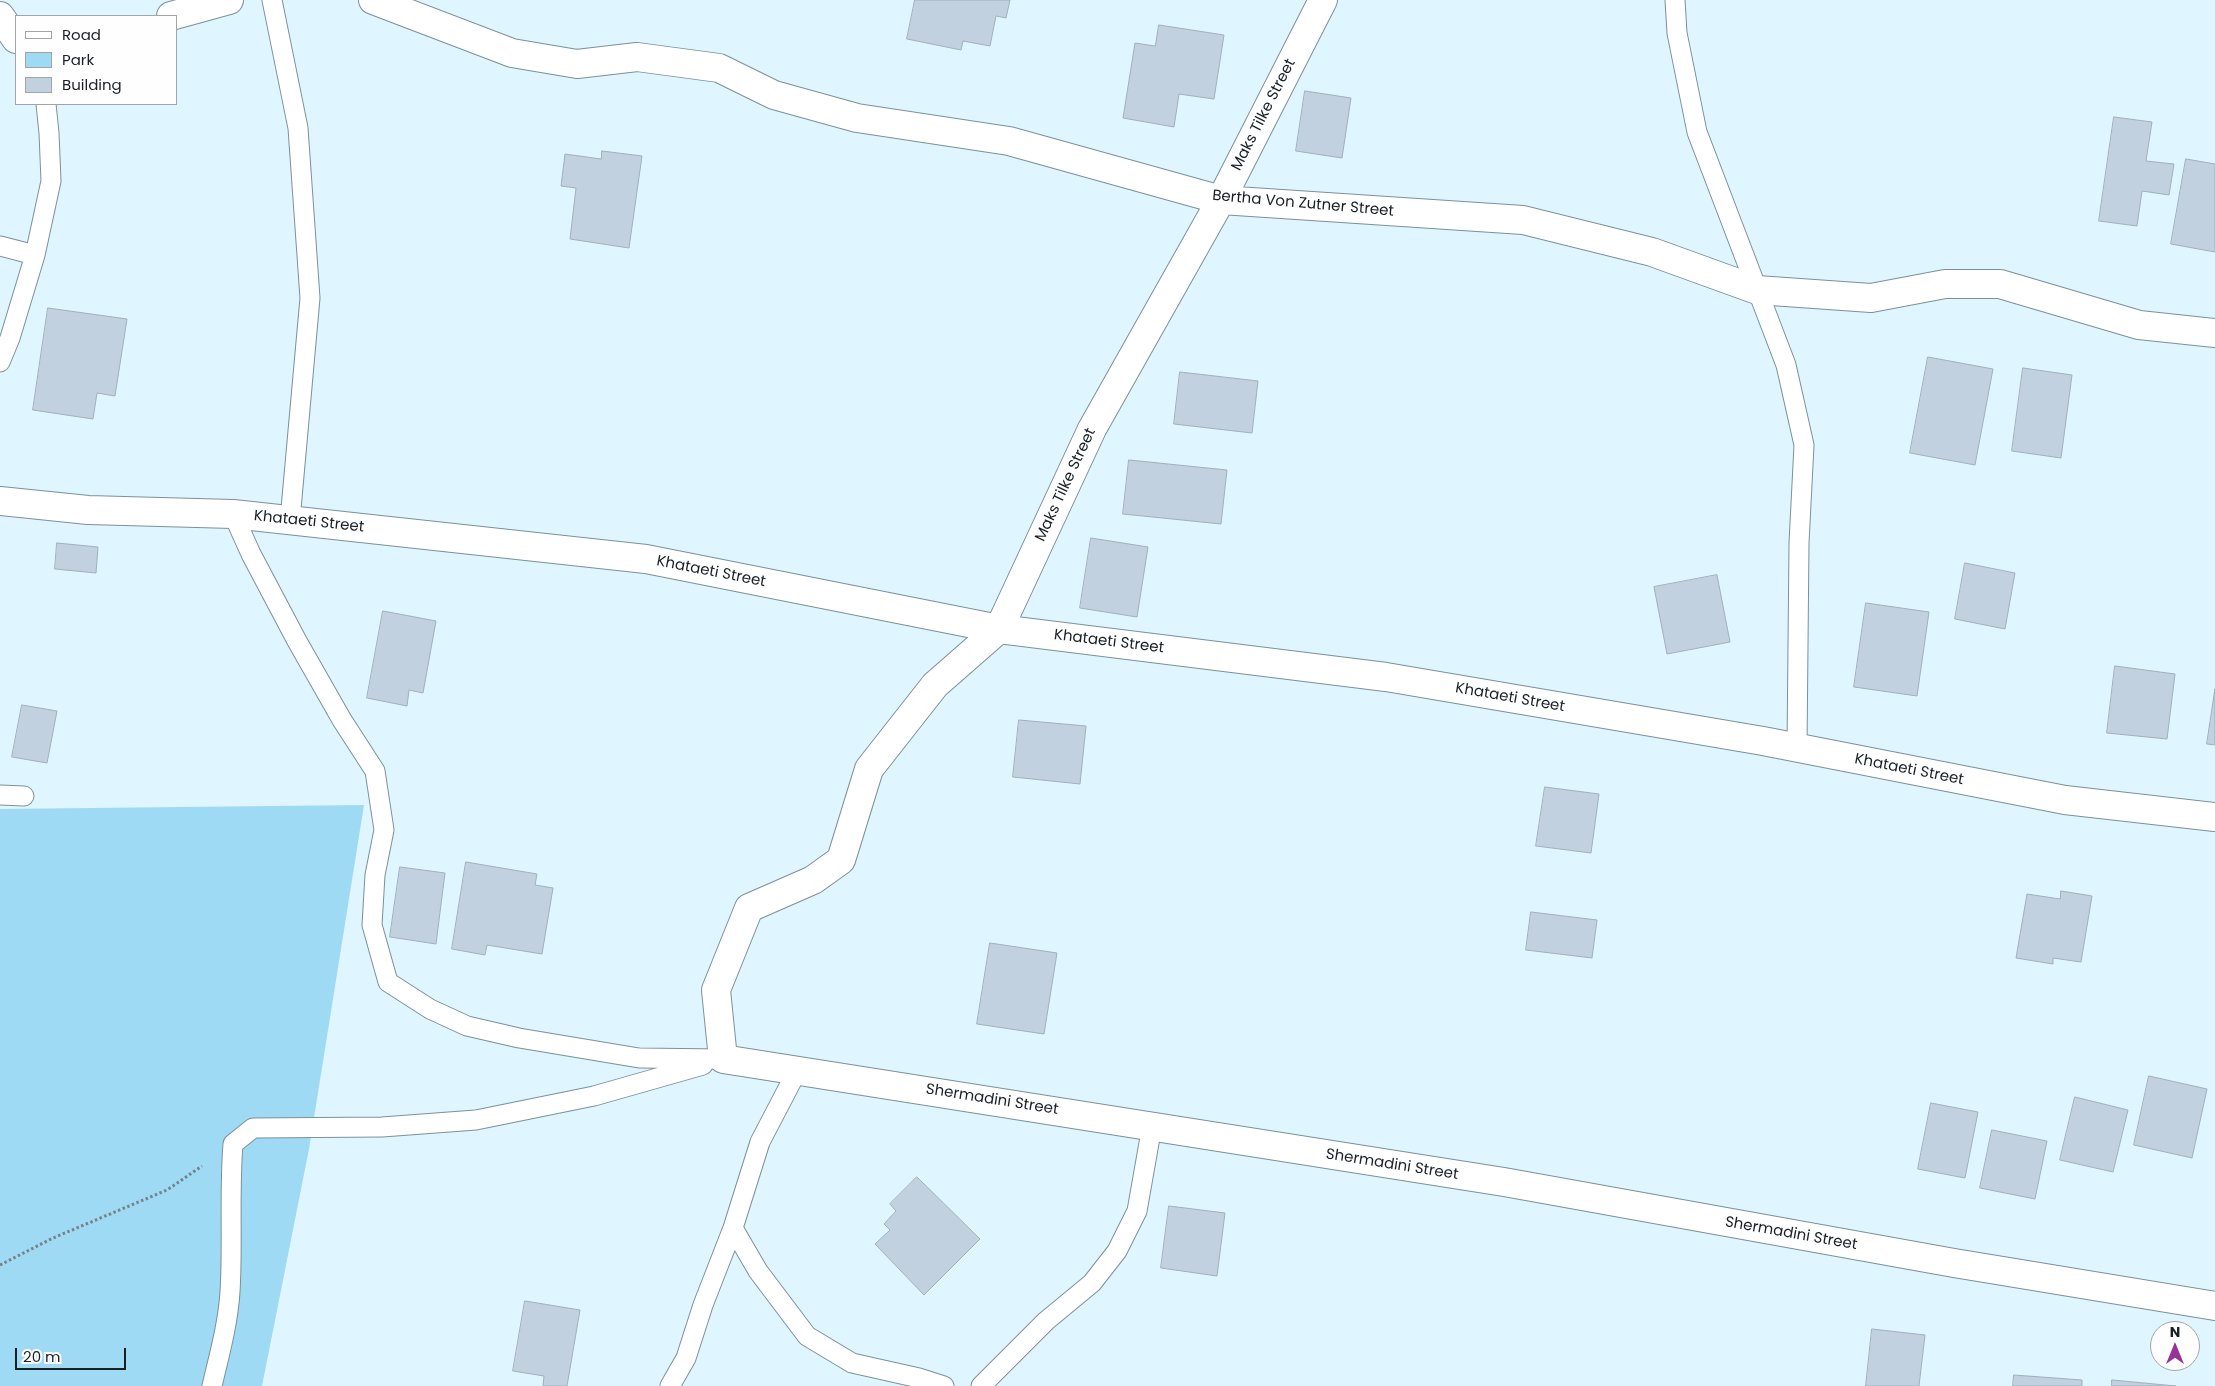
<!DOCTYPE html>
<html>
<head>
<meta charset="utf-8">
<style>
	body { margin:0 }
	#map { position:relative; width:2215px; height:1386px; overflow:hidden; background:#dff5ff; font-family:Poppins,sans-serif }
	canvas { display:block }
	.legend { position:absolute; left:15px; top:15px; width:162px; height:90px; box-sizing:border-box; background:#fefefe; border:1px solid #a2a5a7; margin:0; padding:6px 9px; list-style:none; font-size:15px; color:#192024 }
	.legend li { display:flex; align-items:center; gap:10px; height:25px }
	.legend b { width:25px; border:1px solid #a2a5a7 }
	.north { position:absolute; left:2150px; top:1321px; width:50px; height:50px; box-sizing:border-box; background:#fefefe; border:1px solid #a2a5a7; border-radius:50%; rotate:0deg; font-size:14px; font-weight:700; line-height:20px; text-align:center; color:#192024 }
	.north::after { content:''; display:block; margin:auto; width:18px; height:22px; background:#993398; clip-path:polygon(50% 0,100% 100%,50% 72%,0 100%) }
	.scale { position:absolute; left:15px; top:1348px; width:111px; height:22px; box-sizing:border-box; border:2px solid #192024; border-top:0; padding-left:6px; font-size:15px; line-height:18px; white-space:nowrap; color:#192024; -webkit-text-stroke:4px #fefefe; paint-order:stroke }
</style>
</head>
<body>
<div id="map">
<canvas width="2215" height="1386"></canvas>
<ul class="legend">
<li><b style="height:6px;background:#fff"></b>Road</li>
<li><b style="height:14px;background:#9fdaf4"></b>Park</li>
<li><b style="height:14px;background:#c2d1e0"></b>Building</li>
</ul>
<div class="north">N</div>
<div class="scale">20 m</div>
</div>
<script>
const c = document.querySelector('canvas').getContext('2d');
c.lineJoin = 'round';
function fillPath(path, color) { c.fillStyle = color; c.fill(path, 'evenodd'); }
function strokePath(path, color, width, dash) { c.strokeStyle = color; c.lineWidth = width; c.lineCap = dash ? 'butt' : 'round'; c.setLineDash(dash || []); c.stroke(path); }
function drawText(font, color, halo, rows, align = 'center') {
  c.font = font + ' Poppins,sans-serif'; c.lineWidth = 5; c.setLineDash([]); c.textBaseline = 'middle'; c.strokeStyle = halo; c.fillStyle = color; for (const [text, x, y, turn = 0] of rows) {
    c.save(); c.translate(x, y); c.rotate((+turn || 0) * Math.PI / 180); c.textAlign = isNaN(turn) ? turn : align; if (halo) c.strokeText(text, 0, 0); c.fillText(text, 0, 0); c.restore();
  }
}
fillPath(new Path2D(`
	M364 805 309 1149 262 1386H0V809Z`), '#9fdaf4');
const building = new Path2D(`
	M915 0H1010L1006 18 996 16 990 46 963 41 961 50 907 39Z
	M1159 25 1224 35 1214 99 1179 94 1174 127 1123 118 1135 43 1155 46Z
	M1305 91 1351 98 1342 158 1296 151Z
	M2114 117 2152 122 2146 161 2174 164 2169 195 2142 191 2137 226 2099 221Z
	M602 151 642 156 629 248 570 239 576 188 561 186 565 154 601 159Z
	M2186 159 2215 164V252L2171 244Z
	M48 308 127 319 115 396 97 393 93 419 33 410Z
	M1928 357 1993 369 1975 465 1910 453Z
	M2023 368 2072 375 2061 458 2012 451Z
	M1180 372 1258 381 1252 433 1174 424Z
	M1129 460 1227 470 1221 524 1123 514Z
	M1091 538 1148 547 1137 617 1080 608Z
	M57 543 98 547 96 573 55 569Z
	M1965 563 2015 573 2005 629 1955 619Z
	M1717 575 1730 642 1667 654 1654 587Z
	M1866 603 1929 612 1917 696 1854 687Z
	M383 611 436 621 423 693 409 690 407 706 367 698Z
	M2115 666 2175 674 2167 739 2107 733Z
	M2215 689V745L2207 744Z
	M22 705 57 711 47 763 12 757Z
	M1019 720 1086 726 1080 784 1013 777Z
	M1545 787 1599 794 1591 853 1536 846Z
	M466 862 537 874 535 885 553 888 542 954 487 945 485 955 452 949Z
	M400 867 445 873 436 944 390 937Z
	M2061 891 2092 896 2081 962 2053 958V964L2016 958 2027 894 2060 899Z
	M1531 912 1597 920 1592 958 1526 950Z
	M990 943 1057 953 1044 1034 977 1024Z
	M2149 1076 2207 1089 2192 1158 2134 1145Z
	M2075 1097 2128 1110 2113 1172 2060 1160Z
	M1931 1103 1978 1112 1965 1178 1918 1169Z
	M1992 1130 2047 1141 2035 1199 1980 1188Z
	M917 1177 980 1239 924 1295 875 1244 890 1230 884 1224 896 1211 890 1204Z
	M1169 1206 1225 1213 1217 1276 1161 1268Z
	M525 1301 580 1310 567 1386H543L544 1376 513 1371Z
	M1872 1329 1925 1335 1919 1386H1866Z
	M2014 1375 2082 1380V1386H2013Z
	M2112 1380 2176 1386H2112Z`);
fillPath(building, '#c2d1e0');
strokePath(building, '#a0afbd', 1);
const lane = new Path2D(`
	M272 0 298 128 310 298 290 520
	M1675 0 1677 33 1697 132 1786 365 1804 445 1799 543 1797 748
	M0 246 35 255
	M0 362 10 338 35 255 51 181 49 133 46 104
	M233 514 251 554 297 641 342 720 375 771 384 830 375 875 372 925 388 982 430 1009 467 1026 519 1038 639 1058 723 1059
	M0 795 24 796
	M797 1071 760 1142 733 1228 758 1271 807 1336 852 1363 919 1378 944 1386
	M212 1386C219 1356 228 1324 230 1292 233 1243 229 1194 233 1144L253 1128 382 1127 476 1120 594 1096 703 1065
	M670 1386 686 1358 703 1305 733 1228
	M981 1386 1046 1321 1092 1283 1117 1251 1137 1211 1152 1126`);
const street = new Path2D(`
	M373 0 512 53 577 64 637 57 719 68 774 95 857 118 1009 141 1221 200 1523 220 1652 252 1757 290 1871 298 1945 284H2000L2139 325 2215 333
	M1323 0 1221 200 1092 429 999 629 935 685 869 769 841 860 813 880 749 908 716 990 723 1059 1504 1182 1954 1263 2215 1306
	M0 16 16 39
	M171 16 229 0
	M0 501 88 510 233 514 646 559 999 629 1386 677 1763 741 2065 800 2215 817`);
strokePath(lane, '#7c9099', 21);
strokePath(street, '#7c9099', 30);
strokePath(new Path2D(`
	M0 1265 53 1238 167 1190 202 1166`), '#758389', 3, [2.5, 2.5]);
strokePath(lane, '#fff', 19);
strokePath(street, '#fff', 28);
drawText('15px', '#192024', '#fefefe', [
	["Maks Tilke Street",1264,115,-63],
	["Bertha Von Zutner Street",1303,204,5],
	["Maks Tilke Street",1066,485,-65],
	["Khataeti Street",309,522,6],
	["Khataeti Street",711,572,11],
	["Khataeti Street",1109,642,7],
	["Khataeti Street",1510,698,10],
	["Khataeti Street",1909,770,11],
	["Shermadini Street",992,1100,9],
	["Shermadini Street",1392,1165,9],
	["Shermadini Street",1791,1234,10]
]);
</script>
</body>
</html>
